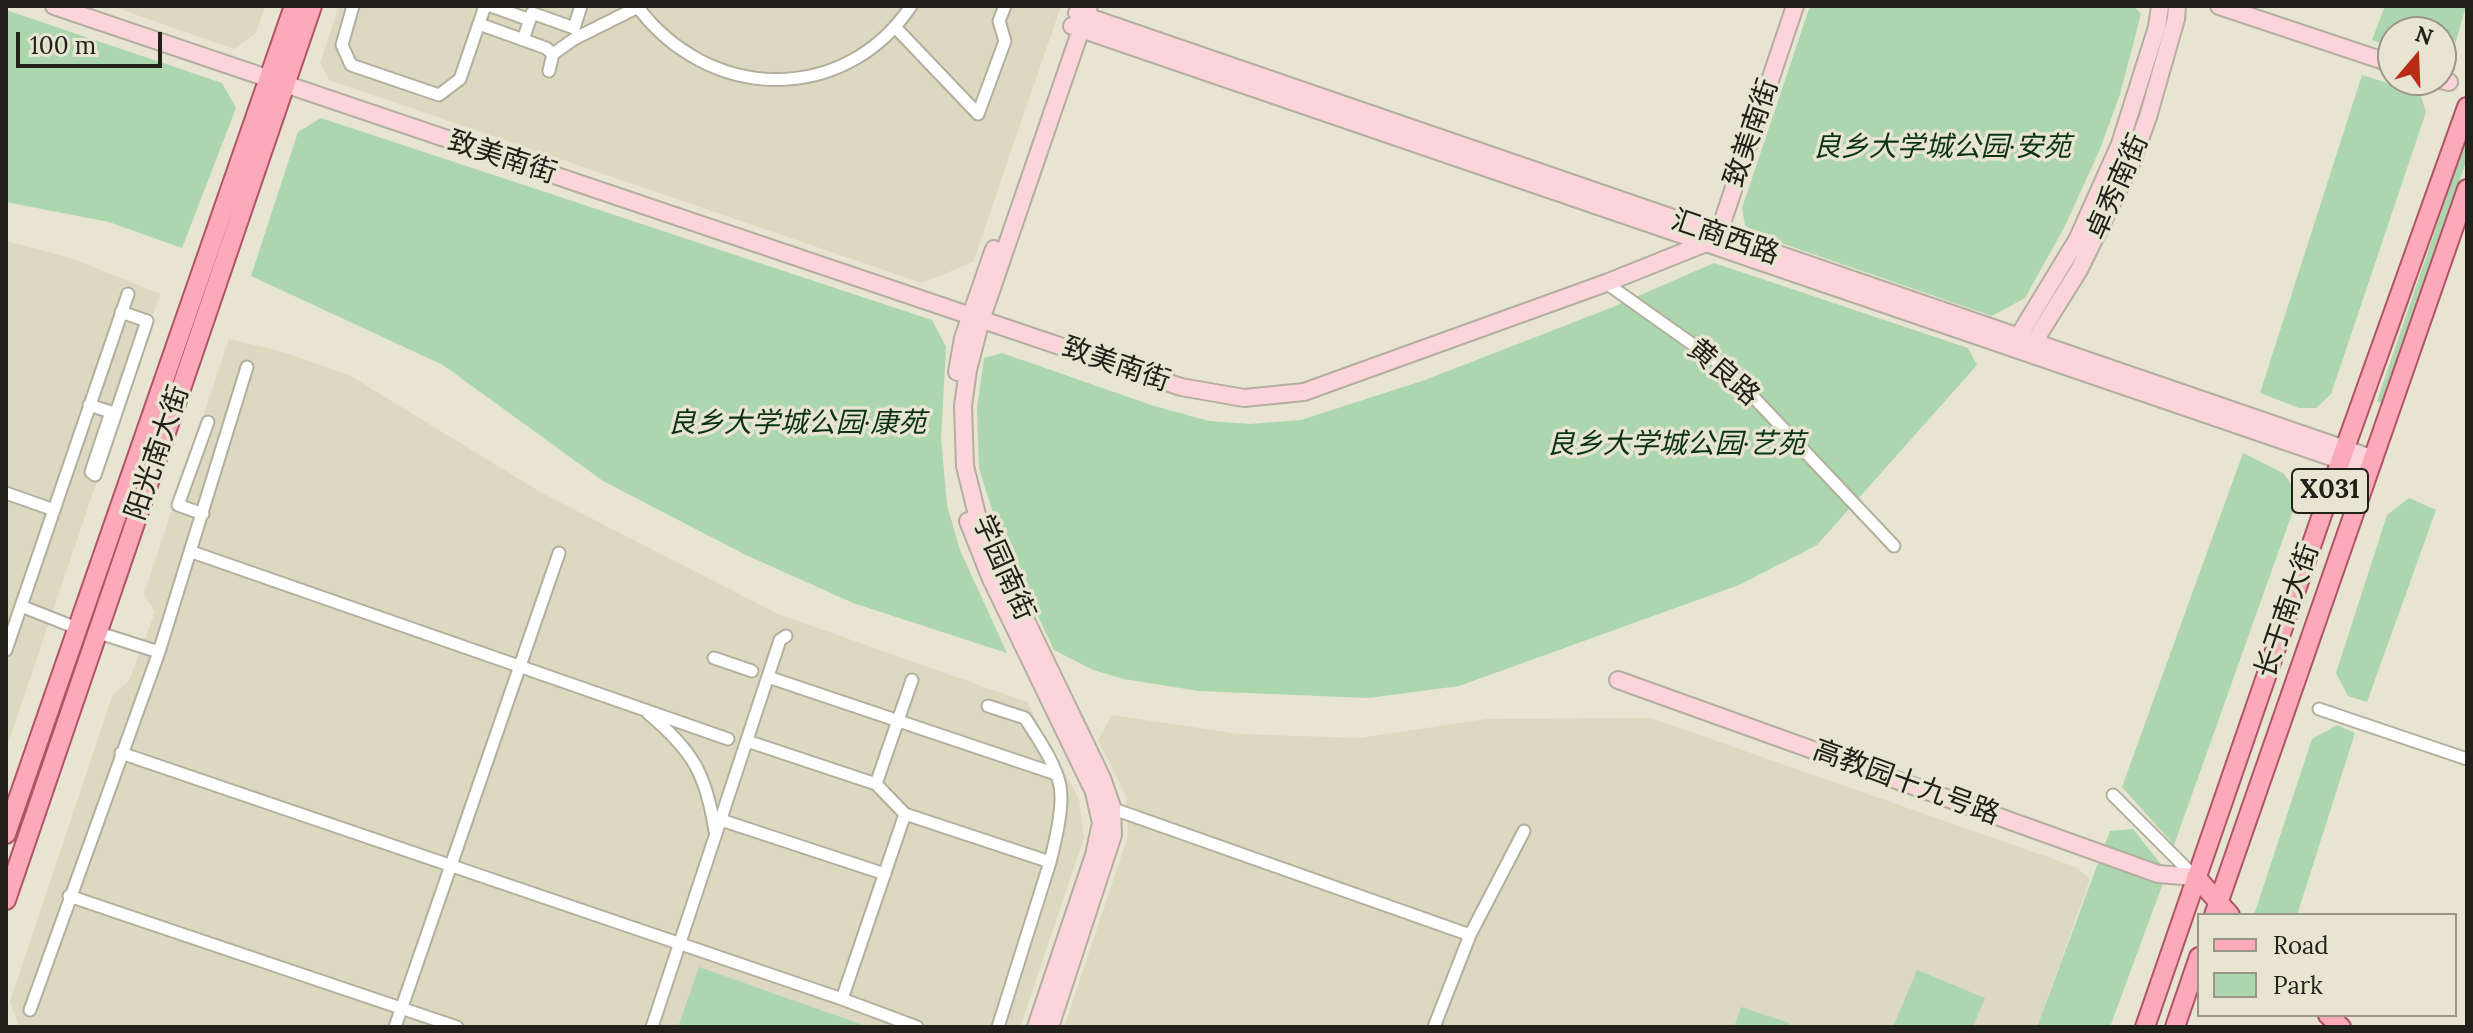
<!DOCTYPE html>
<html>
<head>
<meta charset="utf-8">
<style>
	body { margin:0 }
	#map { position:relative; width:2473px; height:1033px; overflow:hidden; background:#e7e4d2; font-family:Lora,serif }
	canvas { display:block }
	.frame { position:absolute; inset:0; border:8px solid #212019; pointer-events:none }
	.legend { position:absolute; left:2197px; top:913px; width:260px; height:104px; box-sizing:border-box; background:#e7e4d2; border:2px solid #989688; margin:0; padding:10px 14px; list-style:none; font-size:24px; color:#212019 }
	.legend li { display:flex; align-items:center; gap:16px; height:40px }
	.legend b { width:40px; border:2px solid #989688 }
	.north { position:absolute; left:2377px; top:16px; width:80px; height:80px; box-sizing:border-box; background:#e7e4d2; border:2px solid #989688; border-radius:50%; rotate:19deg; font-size:22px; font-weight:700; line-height:32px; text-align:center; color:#212019 }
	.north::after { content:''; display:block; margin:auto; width:28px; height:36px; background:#b92d17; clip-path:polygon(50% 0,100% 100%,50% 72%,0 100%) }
	.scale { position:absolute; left:16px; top:32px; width:146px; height:36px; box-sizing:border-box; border:4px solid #212019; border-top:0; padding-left:10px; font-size:24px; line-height:28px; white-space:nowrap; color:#212019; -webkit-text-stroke:6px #e7e4d2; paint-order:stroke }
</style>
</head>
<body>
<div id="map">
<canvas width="2473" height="1033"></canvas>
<div class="frame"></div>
<ul class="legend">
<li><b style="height:10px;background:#fca9ba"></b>Road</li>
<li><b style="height:22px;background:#abd6ae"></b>Park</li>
</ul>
<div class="north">N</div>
<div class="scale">100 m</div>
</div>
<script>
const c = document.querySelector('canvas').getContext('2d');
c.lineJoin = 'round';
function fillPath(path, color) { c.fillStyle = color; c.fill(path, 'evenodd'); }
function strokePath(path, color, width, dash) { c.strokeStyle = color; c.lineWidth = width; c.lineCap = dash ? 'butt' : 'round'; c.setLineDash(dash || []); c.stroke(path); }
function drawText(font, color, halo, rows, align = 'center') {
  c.font = font + ' Lora,"Noto Sans SC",serif'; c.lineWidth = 7; c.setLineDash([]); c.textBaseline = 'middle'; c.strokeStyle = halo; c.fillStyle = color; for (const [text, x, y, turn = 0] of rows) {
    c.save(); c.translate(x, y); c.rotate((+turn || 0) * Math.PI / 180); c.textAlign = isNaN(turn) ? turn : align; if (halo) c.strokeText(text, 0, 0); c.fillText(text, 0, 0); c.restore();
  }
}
fillPath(new Path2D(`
	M111 6H265L256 33 234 49Z
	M339 6H1061L973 262 922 283 329 80 320 63Z
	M6 241 71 258 160 294 6 750Z
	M229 339 280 351 349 375 542 493 778 614 1027 702 1079 799 1084 838 1021 1025 19 1027 10 1001 113 694 129 681 155 612 144 594Z
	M1112 715 1239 734 1359 738 1487 719 1651 718 2076 867 2090 879 2037 1027H1064L1128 836 1126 796 1098 740Z`), '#ddd9c0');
fillPath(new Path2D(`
	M1810 6H2134L2141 14 2120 94 2100 149 2065 226 2025 298 1992 316 1755 234 1745 225 1742 208Z
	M2385 6H2466L2454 48 2441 55V32H2393V47L2372 40Z
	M6 10 222 83 236 108 182 248 109 222 6 202Z
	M2362 75 2420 93 2426 112 2331 394 2316 408H2299L2260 393Z
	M321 118 932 320 946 347 941 438 947 505 960 550 1007 653 853 603 746 555 603 481 443 365 251 276 298 132Z
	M2467 137V159L2384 404 2377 401Z
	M1714 263 1968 348 1977 365 1817 545 1739 585 1459 686 1368 698 1199 691 1124 679 1093 670 1054 650 1000 536 979 468 977 408 984 358 1002 353 1154 406 1209 421 1250 424 1301 420 1425 380 1613 307Z
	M2243 453 2283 473 2299 494 2174 845 2122 787Z
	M2409 498 2436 510 2367 702 2348 696 2336 673 2387 515Z
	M2337 725 2355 733 2297 915H2254L2312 739Z
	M2133 829 2167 872 2110 1027H2037L2110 831Z
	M699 967 863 1025V1027H678Z
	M1917 970 1985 998 1973 1027H1893Z
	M1741 1007 1790 1023 1789 1027H1734Z`), '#abd6ae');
const street = new Path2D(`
	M353 6 342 45 351 65 439 95 460 79 485 6
	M491 6 530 20
	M637 6C707 101 843 107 911 6
	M479 24 546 48 553 54
	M895 27 978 114 1005 41 999 21 1005 6
	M523 40 532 13 574 28 581 6
	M549 71 553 54 574 39 638 7
	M1606 283 1726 368 1894 546
	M89 405 111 412 91 472 95 475 147 321 121 312
	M6 493 54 510
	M203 514 178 505 208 422
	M192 552 728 739
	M21 606 79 629
	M96 632 159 652
	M6 650 128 294
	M714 658 752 671
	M768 677 1056 774
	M988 706 1025 718C1038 739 1055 762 1060 786 1064 807 1055 842 1050 862L998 1027
	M2319 709 2467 759
	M649 714C693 751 706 774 715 831
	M747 741 876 784 905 814 842 999
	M121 753 842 999 917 1027
	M876 784 912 680
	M2113 795 2195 877
	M1108 807 1470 935 1434 1027
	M905 814 1050 862
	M721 820 885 874
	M69 896 457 1027
	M1470 935 1524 831
	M30 1010 159 652 247 367
	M395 1027 559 553
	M652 1027 780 640 786 636`);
const secondary = new Path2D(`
	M54 6 1181 387 1244 398 1304 392 1606 283 1706 243 1718 235 1795 6
	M2219 6 2393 64
	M1077 13 2374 459
	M1072 26 2369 470
	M2441 80 2449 82
	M2012 347 2077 240 2120 144 2157 27 2160 6
	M2029 350 2079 270 2131 164 2148 117 2176 19 2177 6
	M957 372 963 338 994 249
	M968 521 991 579 1094 792 1101 823 1094 855 1036 1027
	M1618 680 2158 874 2196 877
	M1050 1027 1113 835 1112 807 1102 778 979 523 965 466 963 406 968 370 981 320 1089 6`);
const primary = new Path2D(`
	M6 834 294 6
	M2196 877 2230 915
	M6 900 312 6
	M2214 915 2467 189
	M2328 1015 2341 1027
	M2145 1027 2345 448 2467 107
	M2175 1027 2199 957`);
strokePath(street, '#b2af9e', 15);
strokePath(secondary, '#b2af9e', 20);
strokePath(primary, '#ae5464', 22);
strokePath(street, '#fff', 11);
strokePath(secondary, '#fed4dc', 16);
strokePath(primary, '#fca9ba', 18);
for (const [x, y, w] of [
	[2330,491,76]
]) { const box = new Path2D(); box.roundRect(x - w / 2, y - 22, w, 44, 6); c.fillStyle = '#e7e4d2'; c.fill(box); strokePath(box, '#212019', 2); }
drawText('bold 26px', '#212019', null, [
	["X031",2330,491]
]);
drawText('28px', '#212019', '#e7e4d2', [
	["致美南街",1752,133,-71],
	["致美南街",502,158,18],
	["卓秀南街",2118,187,-66],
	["汇商西路",1725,238,19],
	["致美南街",1116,365,19],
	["黄良路",1723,373,41],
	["阳光南大街",158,453,-71],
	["学园南街",1003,568,66],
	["长于南大街",2288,611,-71],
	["高教园十九号路",1906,783,20]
]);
drawText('italic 28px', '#093311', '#e7e4d2', [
	["良乡大学城公园·安苑",1942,148],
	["良乡大学城公园·康苑",797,424],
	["良乡大学城公园·艺苑",1676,445]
]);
</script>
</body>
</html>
